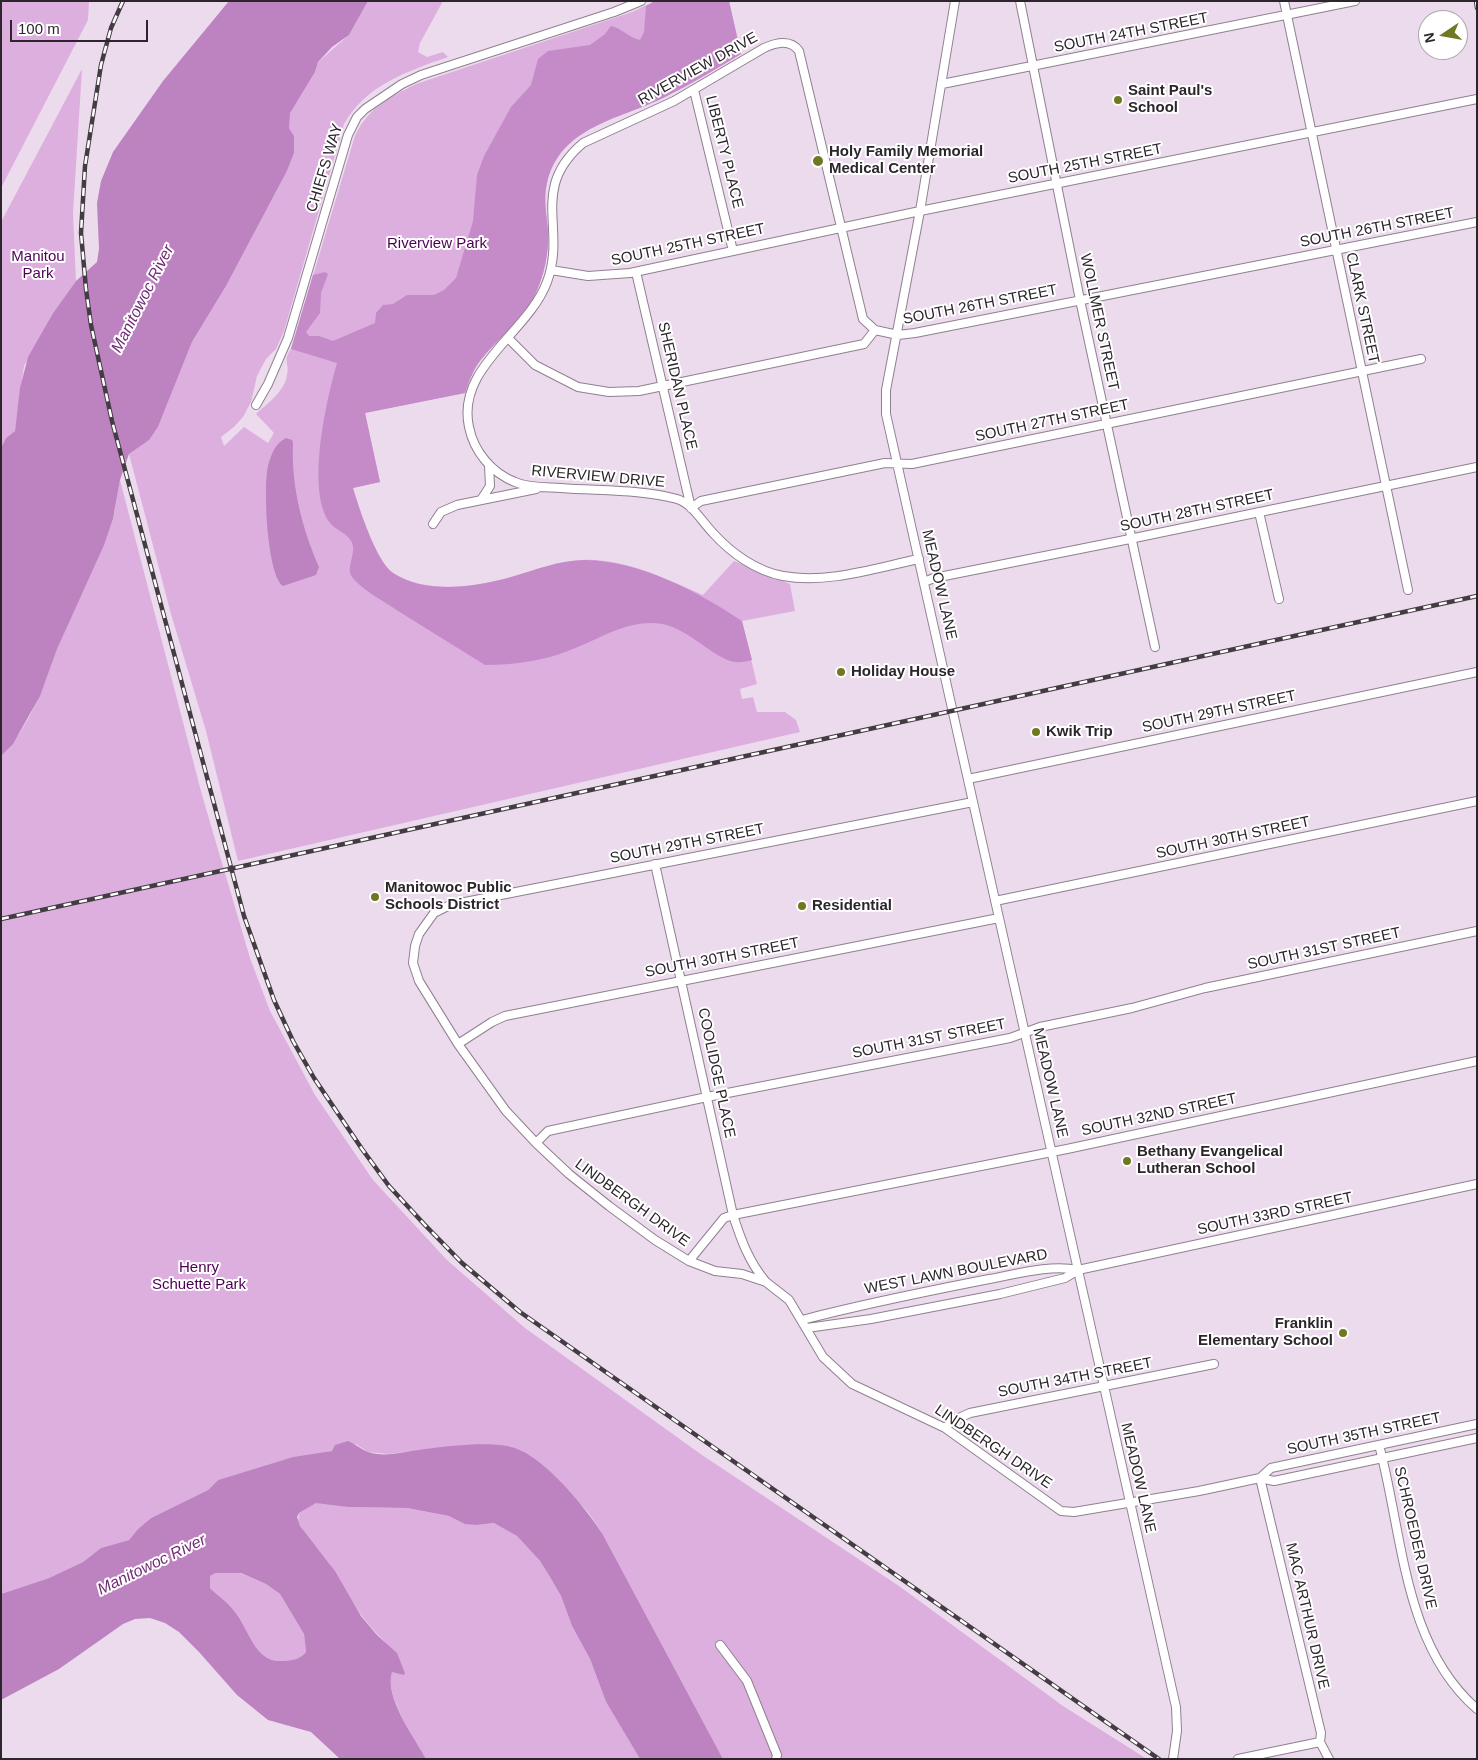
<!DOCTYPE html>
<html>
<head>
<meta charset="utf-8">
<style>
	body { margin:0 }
	#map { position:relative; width:1478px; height:1760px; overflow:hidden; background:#ecdbed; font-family:Arial,sans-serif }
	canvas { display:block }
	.frame { position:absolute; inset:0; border:2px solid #2c262c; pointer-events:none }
	.north { position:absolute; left:1418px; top:10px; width:50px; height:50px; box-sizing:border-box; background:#fff; border:1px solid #aba8ab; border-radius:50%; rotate:258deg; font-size:14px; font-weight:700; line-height:20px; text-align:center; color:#2c262c }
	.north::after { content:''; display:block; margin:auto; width:18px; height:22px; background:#707823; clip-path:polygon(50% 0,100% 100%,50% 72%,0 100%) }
	.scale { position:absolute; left:10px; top:20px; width:138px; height:22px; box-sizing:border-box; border:2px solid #2c262c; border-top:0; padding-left:6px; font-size:15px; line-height:18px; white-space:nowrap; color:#2c262c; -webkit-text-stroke:4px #fff; paint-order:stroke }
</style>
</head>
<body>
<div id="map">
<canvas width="1478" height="1760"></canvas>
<div class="frame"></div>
<div class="north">N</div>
<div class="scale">100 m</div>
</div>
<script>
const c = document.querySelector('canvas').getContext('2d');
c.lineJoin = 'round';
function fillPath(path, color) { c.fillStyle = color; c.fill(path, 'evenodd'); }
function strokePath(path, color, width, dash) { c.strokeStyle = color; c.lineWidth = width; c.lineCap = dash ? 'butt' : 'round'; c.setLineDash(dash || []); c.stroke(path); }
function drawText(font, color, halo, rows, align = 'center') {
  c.font = font + ' Arial,sans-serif'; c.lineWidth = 4; c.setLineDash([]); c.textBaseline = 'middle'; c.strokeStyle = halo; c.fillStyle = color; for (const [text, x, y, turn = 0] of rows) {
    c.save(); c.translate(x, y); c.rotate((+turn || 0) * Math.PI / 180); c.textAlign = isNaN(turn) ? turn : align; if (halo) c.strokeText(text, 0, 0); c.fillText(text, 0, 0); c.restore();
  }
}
fillPath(new Path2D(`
	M1 1H89L88 20 1 188Z
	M368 1H443L420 43 418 52 427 57 443 52 448 57C408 71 366 85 344 124L284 331 276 349 266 359 257 376 251 402 243 417 234 427 221 437 224 446 244 427 268 443 274 433 256 414C267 404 285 391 287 375 290 363 282 362 291 349L354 139C365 110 388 98 416 84L632 12 655 1H729L741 54C716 69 691 84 665 97 621 119 560 126 547 183 543 199 547 216 548 232 549 253 544 276 535 295 524 319 501 336 484 356 474 367 470 379 465 393L365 413 380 482 353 488C359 508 376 562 393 573 427 594 472 587 509 578 534 571 556 562 583 560 623 558 666 579 703 595L734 561 790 584 795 611 742 621 757 684 740 689 742 699 753 697 757 712H785L796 720 800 732 238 861 206 731 171 614 129 454 148 440 158 427 192 342 226 286 287 171 294 153V136L289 128V113L315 72 318 62 349 35Z
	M82 69 73 213 76 281 53 313 24 366 15 431 6 438 1 448V222Z
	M120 480 202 795 250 958 270 1011 292 1052 315 1095 373 1180 447 1260 525 1328 702 1455 899 1586 1063 1706 1147 1759H723L602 1533 588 1512 547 1470 522 1451 510 1446 466 1445 388 1454 368 1452 356 1444 324 1453 294 1457 218 1480 208 1490 151 1518 138 1529 129 1540 101 1548 83 1562 49 1578 1 1594V756C31 726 43 686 57 648 72 605 97 565 112 522 116 509 117 494 120 480Z
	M322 1502 348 1507 407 1508 449 1516 477 1525 495 1523 517 1536 540 1561 550 1577 561 1596 572 1626 590 1659 606 1702 640 1759H426C414 1736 384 1697 392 1672L405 1673C398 1651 380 1639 366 1621 351 1603 342 1581 328 1562 319 1549 305 1537 298 1522L299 1513 315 1503Z
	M216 1573H240L266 1584 280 1594 304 1634 306 1652C298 1661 293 1660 282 1661 255 1663 249 1629 235 1612 228 1602 218 1596 210 1588V1576Z`), '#ddafdf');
fillPath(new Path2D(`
	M655 1H729L741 54C716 69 691 84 665 97 621 119 560 126 547 183 543 199 547 216 548 232 549 253 544 276 535 295 524 319 501 336 484 356 474 367 470 379 465 393L365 413 380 482 353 488C359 508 376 561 393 573 426 595 476 587 511 577 535 570 559 560 585 560 640 561 697 591 742 621L752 660C747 661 741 663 736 662 716 661 690 629 662 624 629 618 598 640 568 651 543 661 512 665 485 665 456 647 427 629 398 611 384 601 363 591 352 577 345 567 358 552 351 541 345 530 333 532 325 515 309 478 326 401 337 363L291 349 313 275 325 272 328 274 321 293 320 313 306 332 309 336H319L333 341 375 323 376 313 383 305 393 304 407 295H434L444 290 456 278 473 221 477 175 484 156 511 107 531 85 538 59 548 51 590 45 605 34 611 26C623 29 628 37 640 40L644 32 646 6Z`), '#c58bc8');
fillPath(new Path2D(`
	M229 1H368L349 35 332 47 318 62 315 72 290 113 289 128 294 136V153L287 171 226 286 192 342 158 427 149 440 129 454 120 480 113 519 104 545 57 649 40 696 13 744 1 756V448L6 438 15 431 20 388 28 357 53 313 76 281 97 262 99 249 97 203 101 181 113 152 163 81Z
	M286 438 292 440 293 443C291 486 302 528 319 567L316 575 283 586C267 575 263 486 268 466 271 455 275 443 286 438Z
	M348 1441C355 1444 361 1449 368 1452 385 1458 407 1451 425 1449 451 1446 482 1442 508 1446 541 1452 585 1507 602 1533L723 1759H640L606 1702 590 1659 572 1626 561 1596 550 1577 540 1561 517 1536 494 1523 477 1525 465 1524 449 1516 407 1508 348 1507 316 1503 299 1513 297 1517 300 1526 335 1571 361 1616 377 1635 397 1653 405 1673 404 1675 392 1672C384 1698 414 1736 426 1759H340L311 1732 268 1720 237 1695 199 1652 179 1632 165 1623 150 1618 135 1619 123 1624 59 1669 1 1700V1594L49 1578 83 1562 101 1548 129 1540 138 1529 151 1518 208 1490 218 1480 293 1457 332 1451 335 1445ZM216 1573H241L266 1584 280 1594 304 1634 306 1652C298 1661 292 1660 282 1661 255 1663 249 1629 235 1612 228 1602 218 1596 210 1588V1576Z`), '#bd83c0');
const street = new Path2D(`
	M955 1 920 211 886 390V414L1176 1707 1177 1731 1173 1759
	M1020 1 1080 300 1155 647
	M1284 1 1408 590
	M942 84 1355 1
	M694 90 733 251
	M551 270 588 276 630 273 920 211 1477 99
	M636 272 691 508 701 501 885 463 912 464 1421 359
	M875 330 863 319 799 51C790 38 775 43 764 48L674 101 583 143C529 189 567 228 547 282 528 333 456 367 469 427 474 452 492 473 515 482 529 488 546 487 561 488 598 491 641 489 677 499 693 504 702 522 713 533 731 553 756 571 783 576 828 584 875 568 919 559
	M509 339 535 365 578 387 609 392 639 391 864 344 875 330 898 335 915 333 1477 222
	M256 405 268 384 288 338 348 135 357 117 365 109 402 84 421 75 614 12 641 1
	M481 500 490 486 489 466
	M1259 512 1279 599
	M433 524 441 512 457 505 536 489
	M924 582 934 578 1120 541 1477 467
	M968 779 1477 672
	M973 802 450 905 434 913 419 934 415 946 413 963 419 981 458 1044 506 1111 536 1143 569 1174 609 1206 655 1240 689 1261 715 1271 742 1274 766 1282 789 1300 823 1357 852 1384 945 1428 1061 1511 1074 1512 1199 1491 1260 1478 1274 1481 1477 1438
	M655 864 733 1215C741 1240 749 1262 766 1282
	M995 901 1477 801
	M458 1044 492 1022 505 1016 999 918
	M536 1143 548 1131 707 1097 1010 1038 1040 1027 1132 1008 1205 988 1477 931
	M689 1261 724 1218 733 1215 1067 1149 1477 1061
	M802 1320C863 1304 923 1292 984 1280 1014 1275 1048 1264 1078 1270
	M807 1328 871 1319 1000 1294 1065 1278 1078 1270 1477 1184
	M945 1428 952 1421 970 1413 1214 1364
	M1379 1445C1403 1534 1403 1645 1477 1709
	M1260 1478 1321 1733 1320 1742 1329 1759
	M1260 1478 1271 1468 1477 1424
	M720 1645 747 1681 777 1755 776 1759
	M1238 1759 1320 1742`);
strokePath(street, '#8f8090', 10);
strokePath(street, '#fff', 8);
const rail = new Path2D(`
	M123 1 111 28 101 65 85 166 81 233 86 289 91 325 112 421 244 916 274 1000 293 1041 314 1078 362 1149 389 1186 424 1224 462 1263 520 1312 1159 1759
	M1476 1 1477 8
	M1 919 1477 596`);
strokePath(rail, '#433c43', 4.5);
strokePath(rail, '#fff', 2.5, [8]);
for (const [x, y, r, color] of [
	[1118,100,5,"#707823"],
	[818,161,6,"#707823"],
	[841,672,5,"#707823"],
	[1036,732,5,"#707823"],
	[375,897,5,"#707823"],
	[802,906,5,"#707823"],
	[1127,1161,5,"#707823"],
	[1343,1333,5,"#707823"]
]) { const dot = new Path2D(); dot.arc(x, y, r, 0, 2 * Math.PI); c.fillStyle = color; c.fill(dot); strokePath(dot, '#fff', 2); }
drawText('15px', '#2c262c', '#fff', [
	["SOUTH 24TH STREET",1131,33,-11],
	["RIVERVIEW DRIVE",698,69,-29],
	["LIBERTY PLACE",724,152,76],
	["SOUTH 25TH STREET",1085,164,-11],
	["CHIEFS WAY",325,168,-73],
	["SOUTH 26TH STREET",1377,228,-11],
	["SOUTH 25TH STREET",688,245,-12],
	["SOUTH 26TH STREET",980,305,-11],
	["CLARK STREET",1362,308,78],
	["WOLLMER STREET",1099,322,78],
	["SHERIDAN PLACE",677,386,77],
	["SOUTH 27TH STREET",1052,421,-12],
	["RIVERVIEW DRIVE",598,477,5],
	["SOUTH 28TH STREET",1197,511,-12],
	["MEADOW LANE",939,585,77],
	["SOUTH 29TH STREET",1219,712,-12],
	["SOUTH 30TH STREET",1233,838,-12],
	["SOUTH 29TH STREET",687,844,-11],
	["SOUTH 31ST STREET",1324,949,-12],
	["SOUTH 30TH STREET",722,958,-11],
	["SOUTH 31ST STREET",929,1039,-11],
	["COOLIDGE PLACE",716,1073,78],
	["MEADOW LANE",1050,1083,77],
	["SOUTH 32ND STREET",1159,1115,-12],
	["LINDBERGH DRIVE",632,1203,36],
	["SOUTH 33RD STREET",1275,1214,-12],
	["WEST LAWN BOULEVARD",956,1272,-11],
	["SOUTH 34TH STREET",1075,1378,-11],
	["SOUTH 35TH STREET",1364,1434,-12],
	["LINDBERGH DRIVE",993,1447,34],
	["MEADOW LANE",1138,1478,77],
	["SCHROEDER DRIVE",1415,1538,77],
	["MAC ARTHUR DRIVE",1307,1616,77]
]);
drawText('bold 15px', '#2c262c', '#fff', [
	["Saint Paul's",1128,91],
	["School",1128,108],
	["Holy Family Memorial",829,152],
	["Medical Center",829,169],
	["Holiday House",851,672],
	["Kwik Trip",1046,732],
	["Manitowoc Public",385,888],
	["Schools District",385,905],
	["Residential",812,906],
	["Bethany Evangelical",1137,1152],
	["Lutheran School",1137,1169],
	["Franklin",1333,1324,"right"],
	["Elementary School",1333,1341,"right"]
], 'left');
drawText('15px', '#4d0153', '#fff', [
	["Riverview Park",437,244],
	["Manitou",38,257],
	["Park",38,274],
	["Henry",199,1268],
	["Schuette Park",199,1285]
]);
drawText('italic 16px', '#722c77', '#fff', [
	["Manitowoc River",143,299,-63],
	["Manitowoc River",152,1565,-26]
]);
</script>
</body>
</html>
